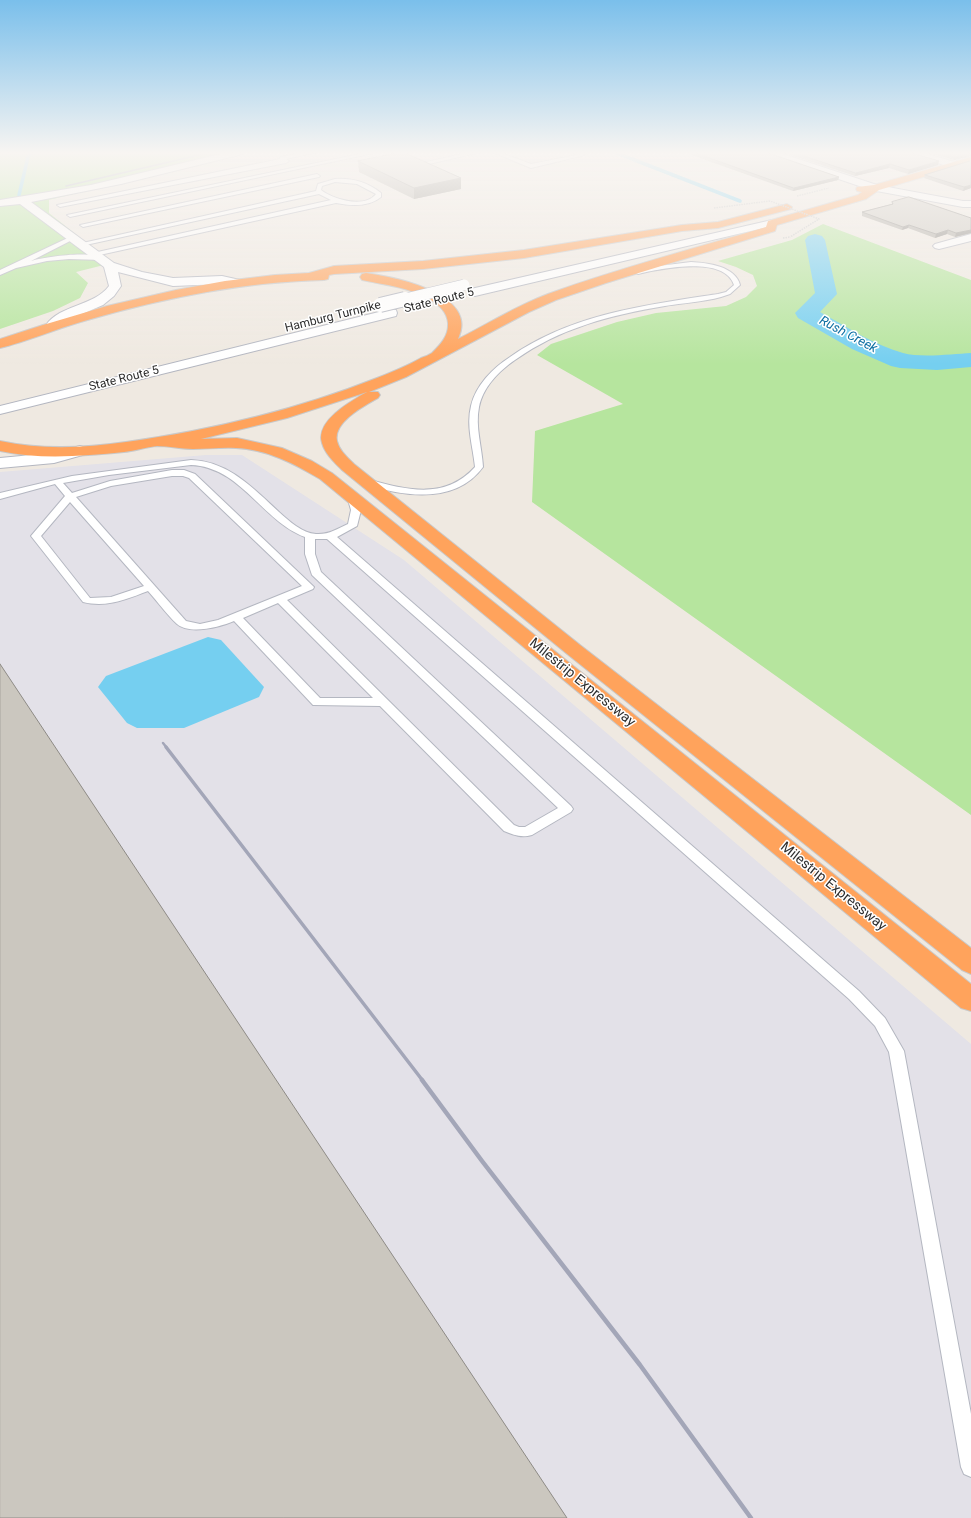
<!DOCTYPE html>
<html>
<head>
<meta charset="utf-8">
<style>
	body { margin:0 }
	canvas { display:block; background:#efe9e1 }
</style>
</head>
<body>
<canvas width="971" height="1518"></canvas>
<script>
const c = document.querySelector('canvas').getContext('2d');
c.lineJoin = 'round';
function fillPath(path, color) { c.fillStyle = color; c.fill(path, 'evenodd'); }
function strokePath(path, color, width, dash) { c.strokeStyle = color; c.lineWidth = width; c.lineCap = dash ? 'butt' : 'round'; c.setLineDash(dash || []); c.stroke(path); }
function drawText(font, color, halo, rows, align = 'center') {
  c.font = font + ' Roboto,sans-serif'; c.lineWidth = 3; c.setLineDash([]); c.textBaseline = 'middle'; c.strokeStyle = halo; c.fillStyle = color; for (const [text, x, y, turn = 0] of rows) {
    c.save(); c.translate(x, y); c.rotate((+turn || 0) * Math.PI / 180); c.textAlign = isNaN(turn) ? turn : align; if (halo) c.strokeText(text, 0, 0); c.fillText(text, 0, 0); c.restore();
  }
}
fillPath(new Path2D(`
	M206 455H242L404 560 971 1044V1518H0V472Z`), '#e3e1e8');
fillPath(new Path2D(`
	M0 152H247L49 200V213L112 263 76 272 88 283 80 298 53 311 0 329Z
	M823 224 971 280V815L532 502 535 431 623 404 537 355 551 344 617 322 656 313 726 306 746 297 757 286 753 275 736 267 718 261 792 240Z`), '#b6e59e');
fillPath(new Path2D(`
	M208 637 221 640 264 687 259 697 184 728H137L127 723 98 687 106 676Z`), '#75cff0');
strokePath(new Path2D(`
	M614 152 740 201
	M19 195 28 157 32 152`), '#75cff0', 3.5);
fillPath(new Path2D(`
	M815 234 822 236 825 240 837 294 820 312C847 327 874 345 903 353 921 358 953 354 971 353V367L937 370 900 368 891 366 852 349 798 318 795 313 815 293 805 240 808 236Z`), '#75cff0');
const lane = new Path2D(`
	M307 152H317L286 159 289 161 286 163 60 207 57 205 280 159V157Z
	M369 152 374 153 70 217 67 215Z
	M471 152H481L429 164 426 162Z
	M492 152H499L531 164 577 155 573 152H579L585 155 531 168Z
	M317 174 320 176 319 177 83 227 80 225Z
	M335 179C352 178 367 182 381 193V197C369 207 351 206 336 203L95 256 93 255V253L331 200 319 194 81 246 78 244 316 191 318 184ZM335 182 357 184 376 194C364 209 333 199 321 190L322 186Z
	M72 236 75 238 74 239 31 261C46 257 91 250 104 259L103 260 69 259 47 261 16 268 0 275V270Z
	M691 262C708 263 735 266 740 285L730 294 721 297C703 302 683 303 665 306 611 315 560 328 515 360 499 371 483 387 479 407 475 427 482 447 483 467 456 504 406 497 367 485L366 483 370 480C408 490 445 500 475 467 473 447 466 426 471 406 476 385 493 368 510 357 571 314 646 305 718 294L726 292 734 285C724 255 660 269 638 274L635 272 659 266Z
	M191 460C228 461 253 488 279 512 289 521 302 533 316 534 328 535 337 529 348 524L351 510 347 496 352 493 355 494 361 510 357 526 337 537 859 991 885 1018 904 1051 971 1414V1477L964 1474 961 1467 889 1052 875 1026 849 999 327 539H315V554L321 572 571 806 573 809 571 812 532 835C521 838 514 835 504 831L380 706 313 705 234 621C220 627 190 635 177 624 167 615 158 602 148 591 127 599 107 608 83 602L31 536 65 496 55 484 0 499V493L72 476ZM191 465C241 467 262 521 305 537V554L312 575 558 808 525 827H519L514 825 287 600 313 589 314 587 195 474 184 470H172L110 481 72 493 63 483 109 475ZM172 476H183L189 478 302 586 218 620 200 624 186 621 76 497 111 486ZM70 502 144 586 111 597 90 598 41 536ZM278 603 373 698H320L243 618Z`);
const street = new Path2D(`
	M229 152H245L243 154 121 184 31 202 114 263 142 272 173 278 222 276 240 280 242 283 240 286 236 287 222 284 173 286 118 272 121 286 114 296 103 305 68 320 58 328H48L46 325C61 304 93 307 109 286L104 267 20 204 0 206V200L91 185Z
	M763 152H777L877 185 963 201H971V207H963L871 190 765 154Z
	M906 152H921L958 163 959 165 954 168 908 154Z
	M971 234V241L939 249 935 248 933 246 935 244Z`);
const secondary = new Path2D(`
	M772 220 776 221 778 223 776 225 475 296 471 295 469 292 471 289 475 288Z
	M391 309 396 310 397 313 396 316 0 414V406Z
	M80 446 86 448 88 451 86 454 54 463 0 468V458L53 453Z`);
const highway = new Path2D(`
	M971 157V163L879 190 866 199 777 225 775 231 606 283 556 300 529 312 406 377 369 392H378L380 395 378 398C364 406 333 422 337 441 339 450 347 457 354 464L580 645 971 948V974L962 970 566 653 342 470C335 463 325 454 322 443 315 421 351 401 367 392L287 418 201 439 237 438 282 448 312 461 332 473 971 984V1011L961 1008 320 479C295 464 266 449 236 448 222 447 207 449 193 449 181 449 169 446 157 446 146 447 135 451 124 452 83 456 41 460 0 451V441C41 450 85 448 126 442 212 430 296 410 377 378 392 372 407 366 421 358 424 357 429 355 432 353 440 345 449 336 448 323 447 312 440 306 431 300 409 287 385 285 362 280L360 277 362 274 366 273C395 277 480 294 458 339 488 324 516 306 548 294 619 268 693 249 766 227L768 221 858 195 862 192 857 191 856 189 857 187 874 185Z
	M787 204 792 207 791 209 718 228 682 231 524 258 423 269 334 274 329 275 328 279 324 280C242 282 163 298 84 321 56 329 28 341 0 348V339L43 325 107 306 176 290 225 281 275 275 309 273 334 266 423 261 524 250 682 225 718 222Z`);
strokePath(lane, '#b4b7c1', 2);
strokePath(street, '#b4b7c1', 2);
strokePath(secondary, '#b4b7c1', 2);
strokePath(highway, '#c9c9c9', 2);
strokePath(new Path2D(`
	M93 152H96
	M797 196 829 188
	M783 238 790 237`), '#c9c9c9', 1.5, [1.5, 1]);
fillPath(lane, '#fff');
fillPath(street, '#fff');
fillPath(secondary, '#fff');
fillPath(highway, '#ffa35c');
strokePath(new Path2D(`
	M66 186 212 152`), '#a3a6b8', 1.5);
strokePath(new Path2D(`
	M163 743 167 748`), '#a3a6b8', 2.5);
strokePath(new Path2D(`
	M166 747 423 1081`), '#a3a6b8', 3.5);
strokePath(new Path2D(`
	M422 1080 482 1161 640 1365 751 1518`), '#a3a6b8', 4.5);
const secondaryBridgeFar1 = new Path2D(`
	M401 300 464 285`);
const secondaryBridge = new Path2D(`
	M380 305 405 299`);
strokePath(secondaryBridgeFar1, '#b4b7c1', 12, []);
strokePath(secondaryBridge, '#b4b7c1', 16, []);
strokePath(new Path2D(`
	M714 208 770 201 819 219 790 237`), '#c9c9c9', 1.5, [1.5, 1]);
strokePath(secondaryBridgeFar1, '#fff', 11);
strokePath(secondaryBridge, '#fff', 14);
fillPath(new Path2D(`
	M683 152H765L839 177 838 180 793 191Z
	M781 152H908L938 165 908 174 889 168 855 176Z
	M926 152H971V156L954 160Z
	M358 161 461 178V189L414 199 359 172Z
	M925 175 971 188 963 191 924 178Z
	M892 202 971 218V233L955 237 947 234 935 238 908 228 902 230 862 216V212L892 204Z`), '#afaba4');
fillPath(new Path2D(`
	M971 153V156L954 160 955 157Z
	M939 161 938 165 908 174 909 170Z
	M890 164 889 168 855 176 856 173Z
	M839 177 838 180 793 191 794 188Z
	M461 178V189L414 199V188Z
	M971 185V188L963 191 964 187Z
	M909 225 908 228 902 230 903 227Z
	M948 230 947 234 935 238 936 234Z
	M971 230V233L955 237 956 233Z`), '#8e8b86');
const building = new Path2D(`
	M403 152 461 178 414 188 358 161Z
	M693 152H765L839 177 794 188Z
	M792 152H908L939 161 909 170 890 164 856 173Z
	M938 152H971V153L955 157Z
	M971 161V185L964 187 925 175Z
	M909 197 971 218V230L956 233 948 230 936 234 909 225 903 227 862 212 893 204 892 202Z
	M0 664 567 1518H0Z`);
fillPath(building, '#cbc7bf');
strokePath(building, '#8e8b86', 1);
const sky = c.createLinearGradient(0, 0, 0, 364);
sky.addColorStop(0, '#7abfeb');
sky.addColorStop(0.42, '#f8f5f2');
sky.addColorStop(1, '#f8f5f200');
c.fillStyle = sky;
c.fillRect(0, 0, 971, 364);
drawText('12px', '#2e2e2e', '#fff', [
	["State Route 5",439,301,-14],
	["Hamburg Turnpike",333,317,-14],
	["State Route 5",124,379,-14]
]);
drawText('italic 13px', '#0d6fa3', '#fff', [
	["Rush Creek",848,335,28]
]);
drawText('14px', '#2e2e2e', '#fff', [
	["Milestrip Expressway",582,683,39],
	["Milestrip Expressway",833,887,39]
]);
</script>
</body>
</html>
